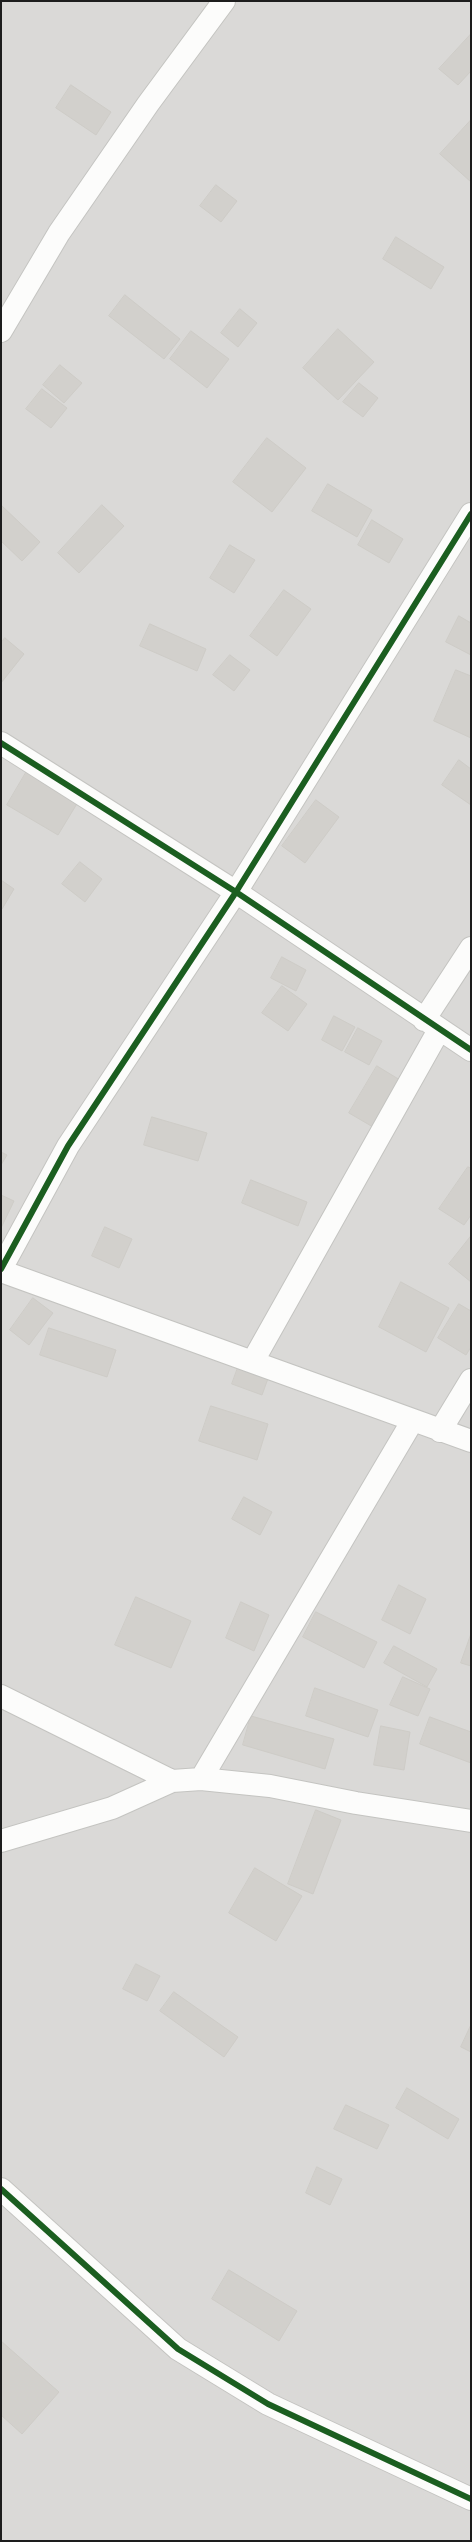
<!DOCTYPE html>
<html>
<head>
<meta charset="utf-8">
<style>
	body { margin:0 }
	#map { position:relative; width:472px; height:2542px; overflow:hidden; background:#ebeae5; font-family:"DejaVu Sans",sans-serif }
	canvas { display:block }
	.frame { position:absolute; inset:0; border:2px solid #1d1d1d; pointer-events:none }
</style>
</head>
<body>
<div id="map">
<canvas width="472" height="2542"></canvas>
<div class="frame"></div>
</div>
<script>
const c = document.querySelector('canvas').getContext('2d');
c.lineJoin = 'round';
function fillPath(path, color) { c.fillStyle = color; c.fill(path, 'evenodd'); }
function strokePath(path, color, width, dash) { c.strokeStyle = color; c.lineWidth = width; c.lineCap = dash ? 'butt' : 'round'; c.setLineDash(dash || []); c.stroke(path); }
fillPath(new Path2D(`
	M1 1H471V2541H1Z`), '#dad9d7');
const building = new Path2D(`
	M471 34V71L458 85 439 69Z
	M71 85 111 112 96 135 56 108Z
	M471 120V182L440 154Z
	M216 185 237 201 221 222 200 206Z
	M396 237 444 267 431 289 383 259Z
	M125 295 180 339 164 359 109 316Z
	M240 309 257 323 238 347 221 333Z
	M338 329 374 362 338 400 303 368Z
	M191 331 229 359 207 388 170 359Z
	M60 365 82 383 64 403 43 385Z
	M359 383 378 398 363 417 343 402Z
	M42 389 67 408 51 428 26 409Z
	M267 438 306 468 272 512 233 482Z
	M328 484 372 510 357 537 312 511Z
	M102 505 124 526 79 573 58 553Z
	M2 506 40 542 22 561 1 541Z
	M372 520 403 539 389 563 358 545Z
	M230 545 255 560 234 593 210 578Z
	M284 590 311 609 277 656 250 636Z
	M459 616 471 623V655L446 642Z
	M150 624 206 649 197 671 140 646Z
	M5 638 24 654 1 683V643Z
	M230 655 250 670 234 691 213 675Z
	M456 670 471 676V738L434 721Z
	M459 760 471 769V805L442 785Z
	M27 771 78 802 58 835 7 805Z
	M316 800 339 817 305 863 282 846Z
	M80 862 102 879 85 902 62 884Z
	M1 880 14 889 2 909 1 908Z
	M282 957 306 970 296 991 271 978Z
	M282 986 307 1004 288 1031 262 1013Z
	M334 1016 355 1027 342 1051 322 1040Z
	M358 1028 382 1041 369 1065 345 1052Z
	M377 1066 400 1080 373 1127 349 1113Z
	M152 1117 207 1133 198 1161 144 1145Z
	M1 1152 7 1155 1 1165Z
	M468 1167 471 1168V1215L464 1225 439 1209Z
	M251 1180 307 1202 298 1226 242 1203Z
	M1 1195 14 1201 1 1228Z
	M105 1227 132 1239 119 1268 92 1256Z
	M471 1236V1282L449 1264Z
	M401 1282 449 1308 426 1352 379 1327Z
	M33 1298 53 1313 29 1345 10 1330Z
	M459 1304 471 1311V1347L466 1355 438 1338Z
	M49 1328 116 1350 107 1377 40 1355Z
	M240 1362 270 1373 262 1395 232 1384Z
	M211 1406 268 1424 257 1460 199 1441Z
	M244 1497 272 1512 260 1535 232 1519Z
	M399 1585 426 1599 410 1634 382 1620Z
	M136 1597 191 1621 171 1668 115 1645Z
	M241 1602 269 1615 254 1651 226 1638Z
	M316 1612 377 1642 364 1668 303 1637Z
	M471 1634V1666L461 1663Z
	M394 1646 437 1669 427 1687 384 1663Z
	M403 1677 430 1689 418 1716 390 1705Z
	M315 1688 378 1710 368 1737 306 1716Z
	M251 1716 334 1739 325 1769 243 1745Z
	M430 1717 471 1732V1763L420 1744Z
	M381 1726 410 1732 404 1770 374 1765Z
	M316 1810 341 1820 313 1894 288 1884Z
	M255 1868 302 1896 276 1941 229 1913Z
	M136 1964 160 1976 147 2001 123 1989Z
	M174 1992 238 2037 224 2057 160 2011Z
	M471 2025V2052L461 2047Z
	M407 2088 459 2119 448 2139 396 2108Z
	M346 2105 389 2125 377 2149 334 2129Z
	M317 2167 342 2179 330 2205 306 2193Z
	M229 2270 297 2311 279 2341 212 2299Z
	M1 2341 59 2392 22 2434 1 2415Z`);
fillPath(building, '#d2d0cc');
strokePath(building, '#ceccc7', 1);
const minor = new Path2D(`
	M1 331 59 233 148 104 224 1
	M1 743 236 892 471 1050
	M424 1020 471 948
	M1 1269 68 1146 236 892 471 514
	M1 1271 471 1441
	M253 1361 439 1030
	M440 1431 471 1380
	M1 1696 172 1781
	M201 1779 413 1420
	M1 1841 112 1808 172 1781 201 1779 270 1786 356 1803 471 1821
	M1 2189 178 2349 268 2404 471 2499`);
strokePath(minor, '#c4c4c1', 24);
strokePath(minor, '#fcfcfb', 22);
strokePath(new Path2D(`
	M1 743 236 892 471 1050
	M1 1269 68 1146 236 892 471 514
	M1 2189 178 2349 268 2404 471 2499`), '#1b5e20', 6);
</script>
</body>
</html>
